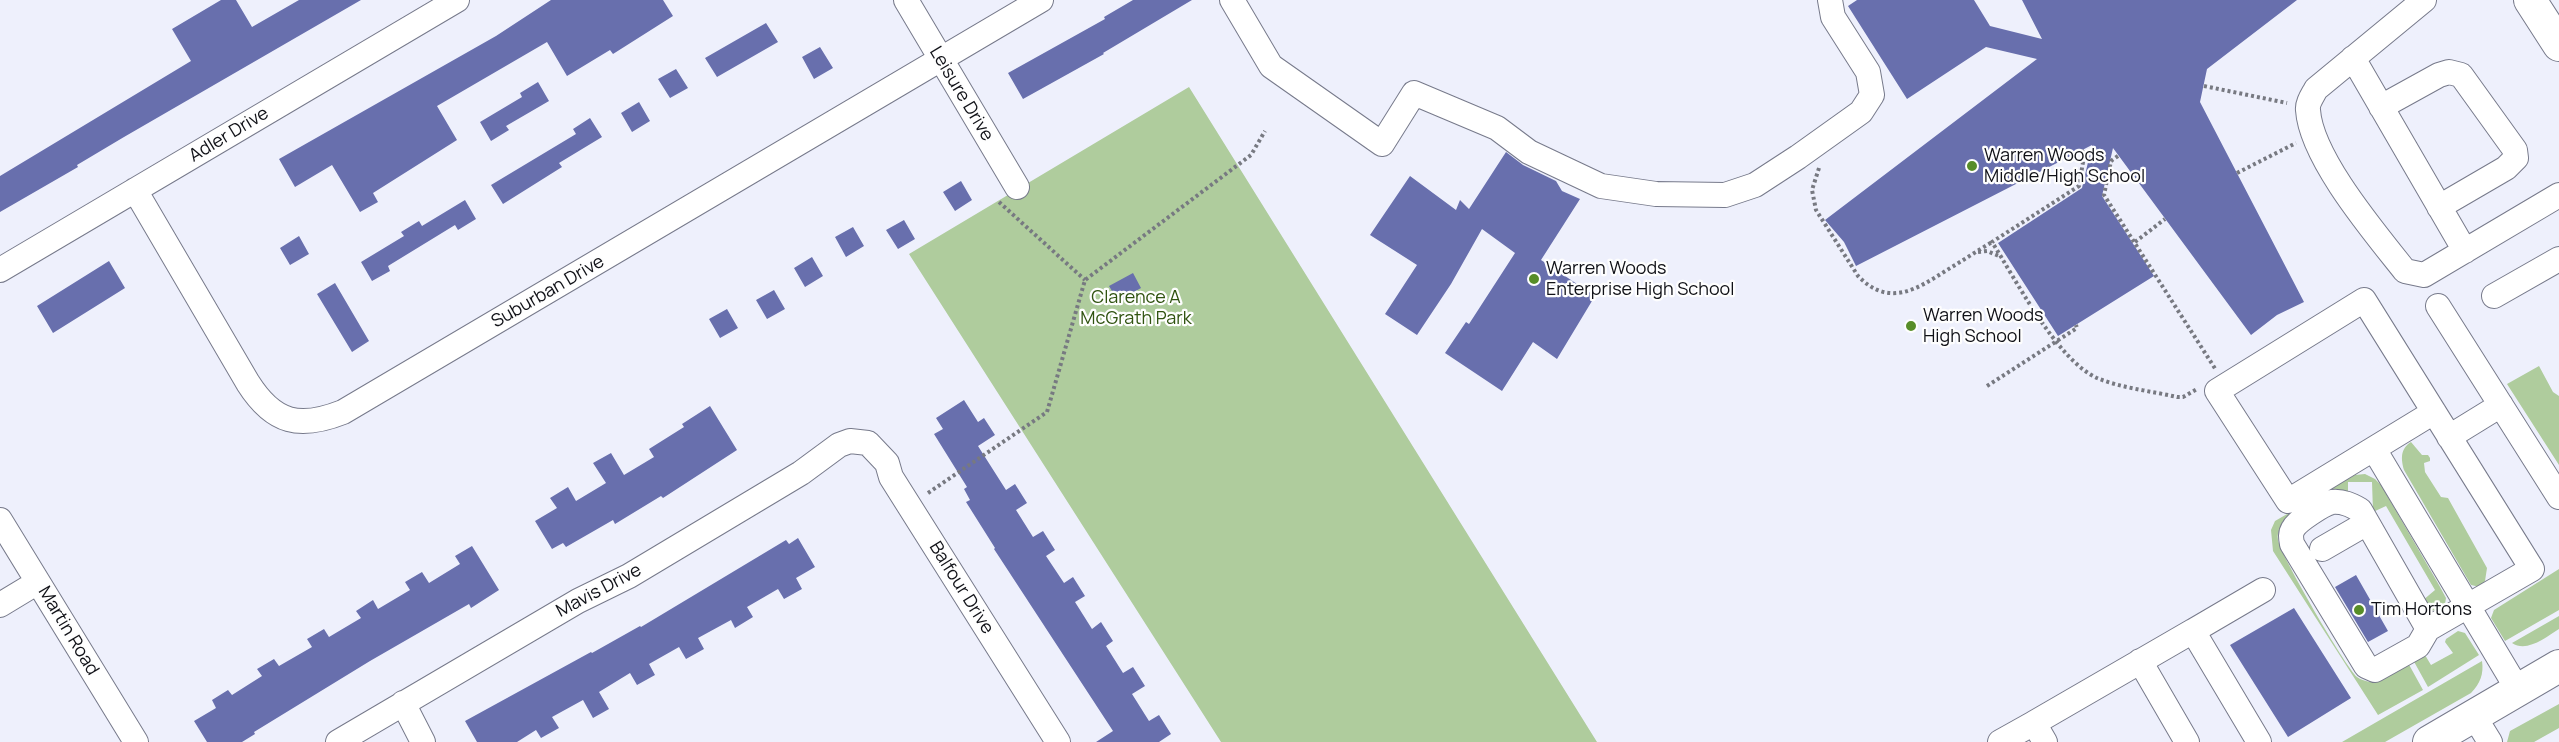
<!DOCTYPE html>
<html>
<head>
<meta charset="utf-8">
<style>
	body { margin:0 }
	canvas { display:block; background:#eef0fc }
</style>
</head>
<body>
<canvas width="2559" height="742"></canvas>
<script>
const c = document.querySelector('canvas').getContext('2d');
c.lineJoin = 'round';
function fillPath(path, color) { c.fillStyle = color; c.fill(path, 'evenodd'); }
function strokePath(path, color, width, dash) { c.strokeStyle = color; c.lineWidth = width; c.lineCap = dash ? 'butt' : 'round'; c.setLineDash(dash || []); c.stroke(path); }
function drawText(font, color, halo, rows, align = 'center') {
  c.font = font + ' Manrope,sans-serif'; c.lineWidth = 4.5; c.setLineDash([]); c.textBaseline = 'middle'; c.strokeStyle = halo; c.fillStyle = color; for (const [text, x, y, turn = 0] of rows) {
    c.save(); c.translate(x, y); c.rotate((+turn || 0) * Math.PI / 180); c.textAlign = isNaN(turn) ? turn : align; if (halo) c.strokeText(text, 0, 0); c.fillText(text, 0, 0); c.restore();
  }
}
fillPath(new Path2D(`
	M1189 87 1597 742H1221L909 254Z
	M2539 366 2553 392 2559 396V465L2507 384Z
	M2411 442 2422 455H2428L2430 458V461L2424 463 2425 472 2441 497 2448 498 2487 568 2485 581 2480 587 2471 585 2404 470C2401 459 2400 449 2411 442Z
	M2365 474 2375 479 2381 485 2439 585 2446 598 2445 604 2438 611 2429 610 2422 601 2435 590 2386 506 2373 512 2372 482H2348V496L2281 527C2278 532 2277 535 2278 540 2281 556 2345 666 2357 677 2361 680 2366 681 2370 682L2407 661 2423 690 2378 715 2273 551 2271 530 2275 521 2355 475Z
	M2559 569V610L2505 641 2491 618 2494 610Z
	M2559 616V629C2546 637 2527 653 2512 643Z
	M2458 631 2465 633 2479 655 2428 687 2412 658 2425 655 2431 665 2453 653 2445 642 2446 639Z
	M2482 661C2484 674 2480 684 2471 693L2385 742H2342Z
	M2559 704V728L2534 742H2507L2510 731Z`), '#afcc9d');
fillPath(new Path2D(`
	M221 0H236L252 27 299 0H361L124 137 77 165 78 167 0 212V176L191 61 172 29Z
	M551 0H663L673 16 613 54 610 50 567 76 547 42 437 106 457 140 373 193 378 202 360 212 332 165 295 187 279 159 496 36Z
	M1133 0H1192L1103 53 1104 54 1023 99 1008 73 1105 19 1104 17Z
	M1857 0H1974L1990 26 2042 39 2022 0H2297L2207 69 2200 102 2304 302 2277 315 2251 335 2113 148 2102 196 2154 276 2058 336 1998 243 2082 188 2092 145 1856 266 1844 242 1825 220 2037 59 1986 47 1907 99 1848 6Z
	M766 23 778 42 717 77 705 58Z
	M820 47 833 68 814 79 802 57Z
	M676 69 688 88 670 98 658 79Z
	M538 82 549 101 506 126 509 130 491 141 480 122 522 97 520 93Z
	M639 102 650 121 632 132 621 113Z
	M590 118 602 137 559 163 562 167 503 204 491 185 576 134 573 129Z
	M1506 152 1523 165 1556 181 1562 191 1580 199 1541 260 1595 296 1557 359 1533 342 1502 391 1445 353 1466 322 1469 324 1515 253 1482 229 1451 284 1417 335 1385 314 1417 265 1370 235 1410 176 1456 210 1460 200 1469 209Z
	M961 181 972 200 955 211 943 192Z
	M465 200 476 219 458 230 455 225 388 266 390 271 372 281 361 262 404 236 401 232 419 221 422 226Z
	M904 220 915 239 898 249 886 230Z
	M853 227 864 246 846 257 835 237Z
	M299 236 309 254 290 265 280 248Z
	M812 257 823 276 805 287 794 268Z
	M109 261 125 288 53 333 37 306Z
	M1133 273 1141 288 1118 301 1109 286Z
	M335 283 369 341 352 352 317 294Z
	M774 290 785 309 767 319 756 300Z
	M727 309 738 328 720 338 709 319Z
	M964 400 978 422 984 418 995 435 978 446 1006 490 1015 484 1027 503 1016 510 1033 537 1043 531 1055 550 1046 556 1064 583 1073 577 1085 596 1075 602 1092 629 1101 622 1113 641 1106 646 1123 673 1133 667 1145 686 1132 694 1149 721 1159 715 1171 734 1159 742H1096L1113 731 994 549 995 548 966 502 970 500 964 489 967 487 934 434 943 429 936 418Z
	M710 406 737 450 663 498 661 496 615 524 613 520 566 547 563 543 552 549 535 521 557 508 550 498 568 487 576 501 606 483 593 463 611 453 624 475 654 457 649 449 684 427 682 424Z
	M798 538 815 567 796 578 802 589 784 599 778 589 747 607 753 617 735 628 731 620 698 638 704 649 686 659 679 647 649 664 655 675 637 685 630 673 599 692 609 709 593 718 583 700 552 717 559 728 541 738 536 730 517 742H477L465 721 591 652 592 653 640 626 641 627 786 540 789 544Z
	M472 546 499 590 471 608 469 604 370 661 254 732 255 734 242 742H207L194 721 216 708 212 700 228 690 232 695 262 676 257 669 274 659 279 666 312 647 307 639 324 629 329 637 361 618 356 611 373 600 378 609 410 590 405 582 422 572 429 583 460 564 455 556Z
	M2356 575 2388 631 2368 642 2335 587Z
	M2294 608 2351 698 2288 737 2230 645Z`), '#686fad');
const minor = new Path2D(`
	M906 0 1017 187
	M1232 0 1271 66 1382 144 1414 93 1497 128 1529 152 1601 186 1656 194 1725 195 1755 185 1798 157 1861 112 1872 95 1868 72 1833 17 1830 0
	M2424 0 2316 89C2313 95 2307 103 2308 110 2311 158 2375 233 2405 271L2424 275 2559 195
	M2353 58 2465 251
	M2381 107 2439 75 2449 72 2461 75 2515 150 2516 158 2506 168 2439 207
	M135 190 248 383C274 424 300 429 343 412L1041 0
	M0 270 457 0
	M2494 296 2559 259
	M2438 306 2559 497
	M2449 437 2501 405
	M2374 449 2518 690
	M0 520 136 742
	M2322 549 2367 523
	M0 605 38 582
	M2428 629 2360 510C2351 505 2343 501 2332 502 2323 504 2297 521 2293 529 2290 534 2291 538 2292 544L2366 666 2375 670 2418 646 2428 629 2532 569 2364 300 2217 391 2288 501 2434 412
	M2140 661 2187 742
	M403 703 423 742
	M2474 716 2490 742
	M2034 723 2193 631
	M338 742 578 601 629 576 801 473 839 445 850 441 868 443 887 463 891 477 1058 742
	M2000 742 2034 723 2045 742
	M2259 742 2193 631 2263 590`);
const major = new Path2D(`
	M2530 0 2559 45
	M2429 742 2559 666`);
strokePath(minor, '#777a8b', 26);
strokePath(major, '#777a8b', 34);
strokePath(new Path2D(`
	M2204 86 2287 103
	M2082 150 2084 156 2079 186 1992 242C2016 280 2057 360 2097 378 2121 388 2151 391 2177 397H2183L2197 389
	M2118 156 2111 161 2104 195 2216 370
	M1819 168 1812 190 1816 210 1858 276C1889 308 1917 289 1947 270 1962 261 1977 251 1992 242
	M2237 173 2296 143
	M999 202 1085 280
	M2135 242 2165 219
	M1978 252 1987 251 1999 256
	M1987 386 2077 328 2076 325
	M928 493 1047 412 1085 280 1251 155 1265 131`), '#777981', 4, [3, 3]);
strokePath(minor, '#fff', 24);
strokePath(major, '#fff', 32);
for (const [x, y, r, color] of [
	[1972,166,6,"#578d28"],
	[1534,279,6,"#578d28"],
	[1911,326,6,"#578d28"],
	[2359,610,6,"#578d28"]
]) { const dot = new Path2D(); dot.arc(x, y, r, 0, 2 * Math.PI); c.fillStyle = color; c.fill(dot); strokePath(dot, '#fefefe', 2); }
drawText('18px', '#101117', '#fefefe', [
	["Leisure Drive",961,94,59],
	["Adler Drive",229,135,-31],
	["Suburban Drive",548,292,-30],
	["Balfour Drive",961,588,58],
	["Mavis Drive",599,591,-28],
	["Martin Road",68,631,59]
]);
drawText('18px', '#101117', '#fefefe', [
	["Warren Woods",1984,156],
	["Middle/High School",1984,177],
	["Warren Woods",1546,269],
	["Enterprise High School",1546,290],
	["Warren Woods",1923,316],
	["High School",1923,337],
	["Tim Hortons",2371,610]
], 'left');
drawText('18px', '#305310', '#fefefe', [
	["Clarence A",1136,298],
	["McGrath Park",1136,319]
]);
</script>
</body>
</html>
